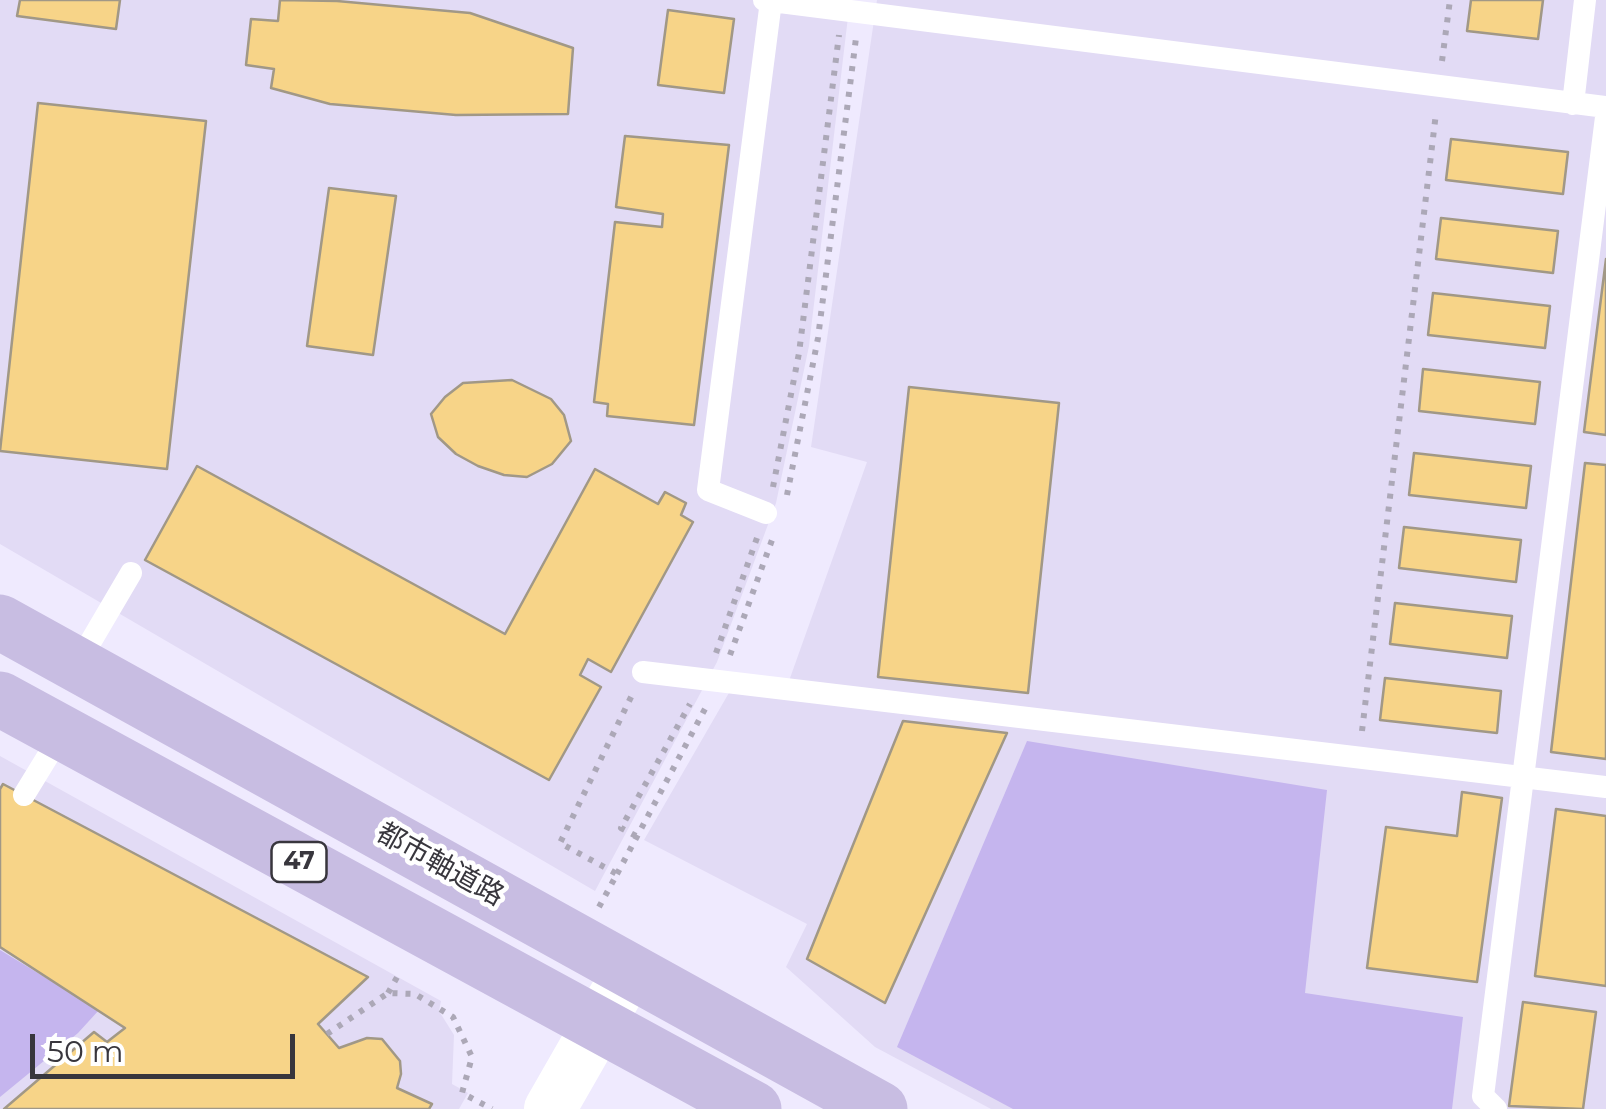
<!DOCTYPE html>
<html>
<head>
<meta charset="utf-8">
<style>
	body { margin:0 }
	#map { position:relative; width:1606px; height:1109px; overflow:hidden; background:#efeafe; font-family:Montserrat,sans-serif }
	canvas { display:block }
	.scale { position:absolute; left:30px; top:1034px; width:265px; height:45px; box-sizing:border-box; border:5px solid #38363d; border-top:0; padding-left:12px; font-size:30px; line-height:35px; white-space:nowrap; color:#38363d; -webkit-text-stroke:8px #fff; paint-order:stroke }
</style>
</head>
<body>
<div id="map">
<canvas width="1606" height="1109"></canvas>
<div class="scale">50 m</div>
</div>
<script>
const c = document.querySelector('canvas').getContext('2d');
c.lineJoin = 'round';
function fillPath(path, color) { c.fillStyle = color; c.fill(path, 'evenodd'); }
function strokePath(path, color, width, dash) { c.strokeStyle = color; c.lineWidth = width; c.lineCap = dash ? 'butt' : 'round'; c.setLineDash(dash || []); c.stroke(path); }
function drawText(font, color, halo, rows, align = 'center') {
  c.font = font + ' Montserrat,"Noto Sans JP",sans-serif'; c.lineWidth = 9; c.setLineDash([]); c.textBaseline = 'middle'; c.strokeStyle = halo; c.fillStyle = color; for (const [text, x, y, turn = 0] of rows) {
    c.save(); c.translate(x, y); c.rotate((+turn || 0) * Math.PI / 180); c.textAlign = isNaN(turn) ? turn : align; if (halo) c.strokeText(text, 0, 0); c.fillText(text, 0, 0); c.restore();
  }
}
fillPath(new Path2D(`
	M0 0H850L809 346 776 503 717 662 595 891 0 544Z
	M877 0H1606V1109H991L875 1047 786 967 807 924 644 840 730 691 784 695 867 462 811 447Z
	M0 756 441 1001 439 1011 454 1035 452 1084 468 1093 459 1109H0Z`), '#e2dbf5');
fillPath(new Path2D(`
	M1027 741 1327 790 1305 993 1463 1017 1452 1109H1013L897 1047Z
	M0 950 99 1010 78 1033 0 1097Z`), '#c5b5ee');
const building = new Path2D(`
	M20 0H120L116 29 17 16Z
	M280 0 337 1 470 13 573 48 568 114 456 115 330 104 271 88 274 69 246 65 251 19 278 21Z
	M1471 0H1543L1538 39 1467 31Z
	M668 10 734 19 724 93 658 85Z
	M38 103 206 121 167 469 0 451Z
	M625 136 729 145 694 425 607 416 608 404 594 402 615 222 662 227 663 214 616 207Z
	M1451 139 1568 152 1563 194 1446 180Z
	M329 188 396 196 373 355 307 346Z
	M1441 218 1558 231 1553 273 1436 259Z
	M1606 259V435L1584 432Z
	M1433 293 1550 306 1545 348 1428 335Z
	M1423 369 1540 382 1535 424 1419 411Z
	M512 380 551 399 564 415 571 441 552 464 527 477 504 475 478 466 456 454 438 437 431 414 445 397 463 383Z
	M909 387 1059 403 1028 693 878 677Z
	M1414 453 1531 466 1526 508 1409 495Z
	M1585 463 1606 465V759L1551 752Z
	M197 466 505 634 595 469 658 504 665 492 686 503 681 515 693 522 611 672 588 659 580 675 601 687 549 780 145 560Z
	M1404 527 1521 540 1516 582 1399 568Z
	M1395 603 1512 616 1507 658 1390 644Z
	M1385 678 1501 691 1497 733 1380 720Z
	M903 721 1007 733 885 1003 807 959Z
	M3 784 368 977 318 1024 339 1048 367 1038 382 1039 400 1061 401 1074 397 1088 432 1104 429 1109H4L94 1032 107 1042 125 1028 0 947V789Z
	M1462 792 1502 798 1477 982 1367 968 1386 827 1457 836Z
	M1556 809 1606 816V986L1535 976Z
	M1523 1002 1596 1012 1583 1109 1509 1106Z`);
fillPath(building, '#f7d488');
strokePath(building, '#a19886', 2.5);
strokePath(new Path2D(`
	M1442 61 1450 0
	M773 487 799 353 839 35
	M787 495 818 338 856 38
	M716 653 757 538
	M730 655 772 540
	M1362 731 1436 113
	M636 836 621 828 690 704
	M617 874 706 707
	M599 907 617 874 560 843 632 695
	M388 993 400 972
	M327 1034 388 993 415 994 453 1017 472 1057 462 1093 492 1109`), '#aca8b7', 6, [5, 8]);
strokePath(new Path2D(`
	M764 0 1606 107
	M1573 104 1585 0
	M766 513 708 490 771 1
	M77 665 131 573
	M643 672 1606 787
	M24 795 62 733
	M1496 1109 1483 1096 1606 117`), '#fff', 22);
strokePath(new Path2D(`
	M550 1109 629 971`), '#fff', 52);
strokePath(new Path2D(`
	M0 622 880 1109
	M0 699 754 1109`), '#c8bde2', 55);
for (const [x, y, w] of [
	[299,862,55]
]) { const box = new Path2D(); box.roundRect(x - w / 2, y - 20, w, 40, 8); c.fillStyle = '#fff'; c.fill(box); strokePath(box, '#38363d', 2.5); }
drawText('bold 25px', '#38363d', null, [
	["47",299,862]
]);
drawText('28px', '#38363d', '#fff', [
	["都市軸道路",440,865,29]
]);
</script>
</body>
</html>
